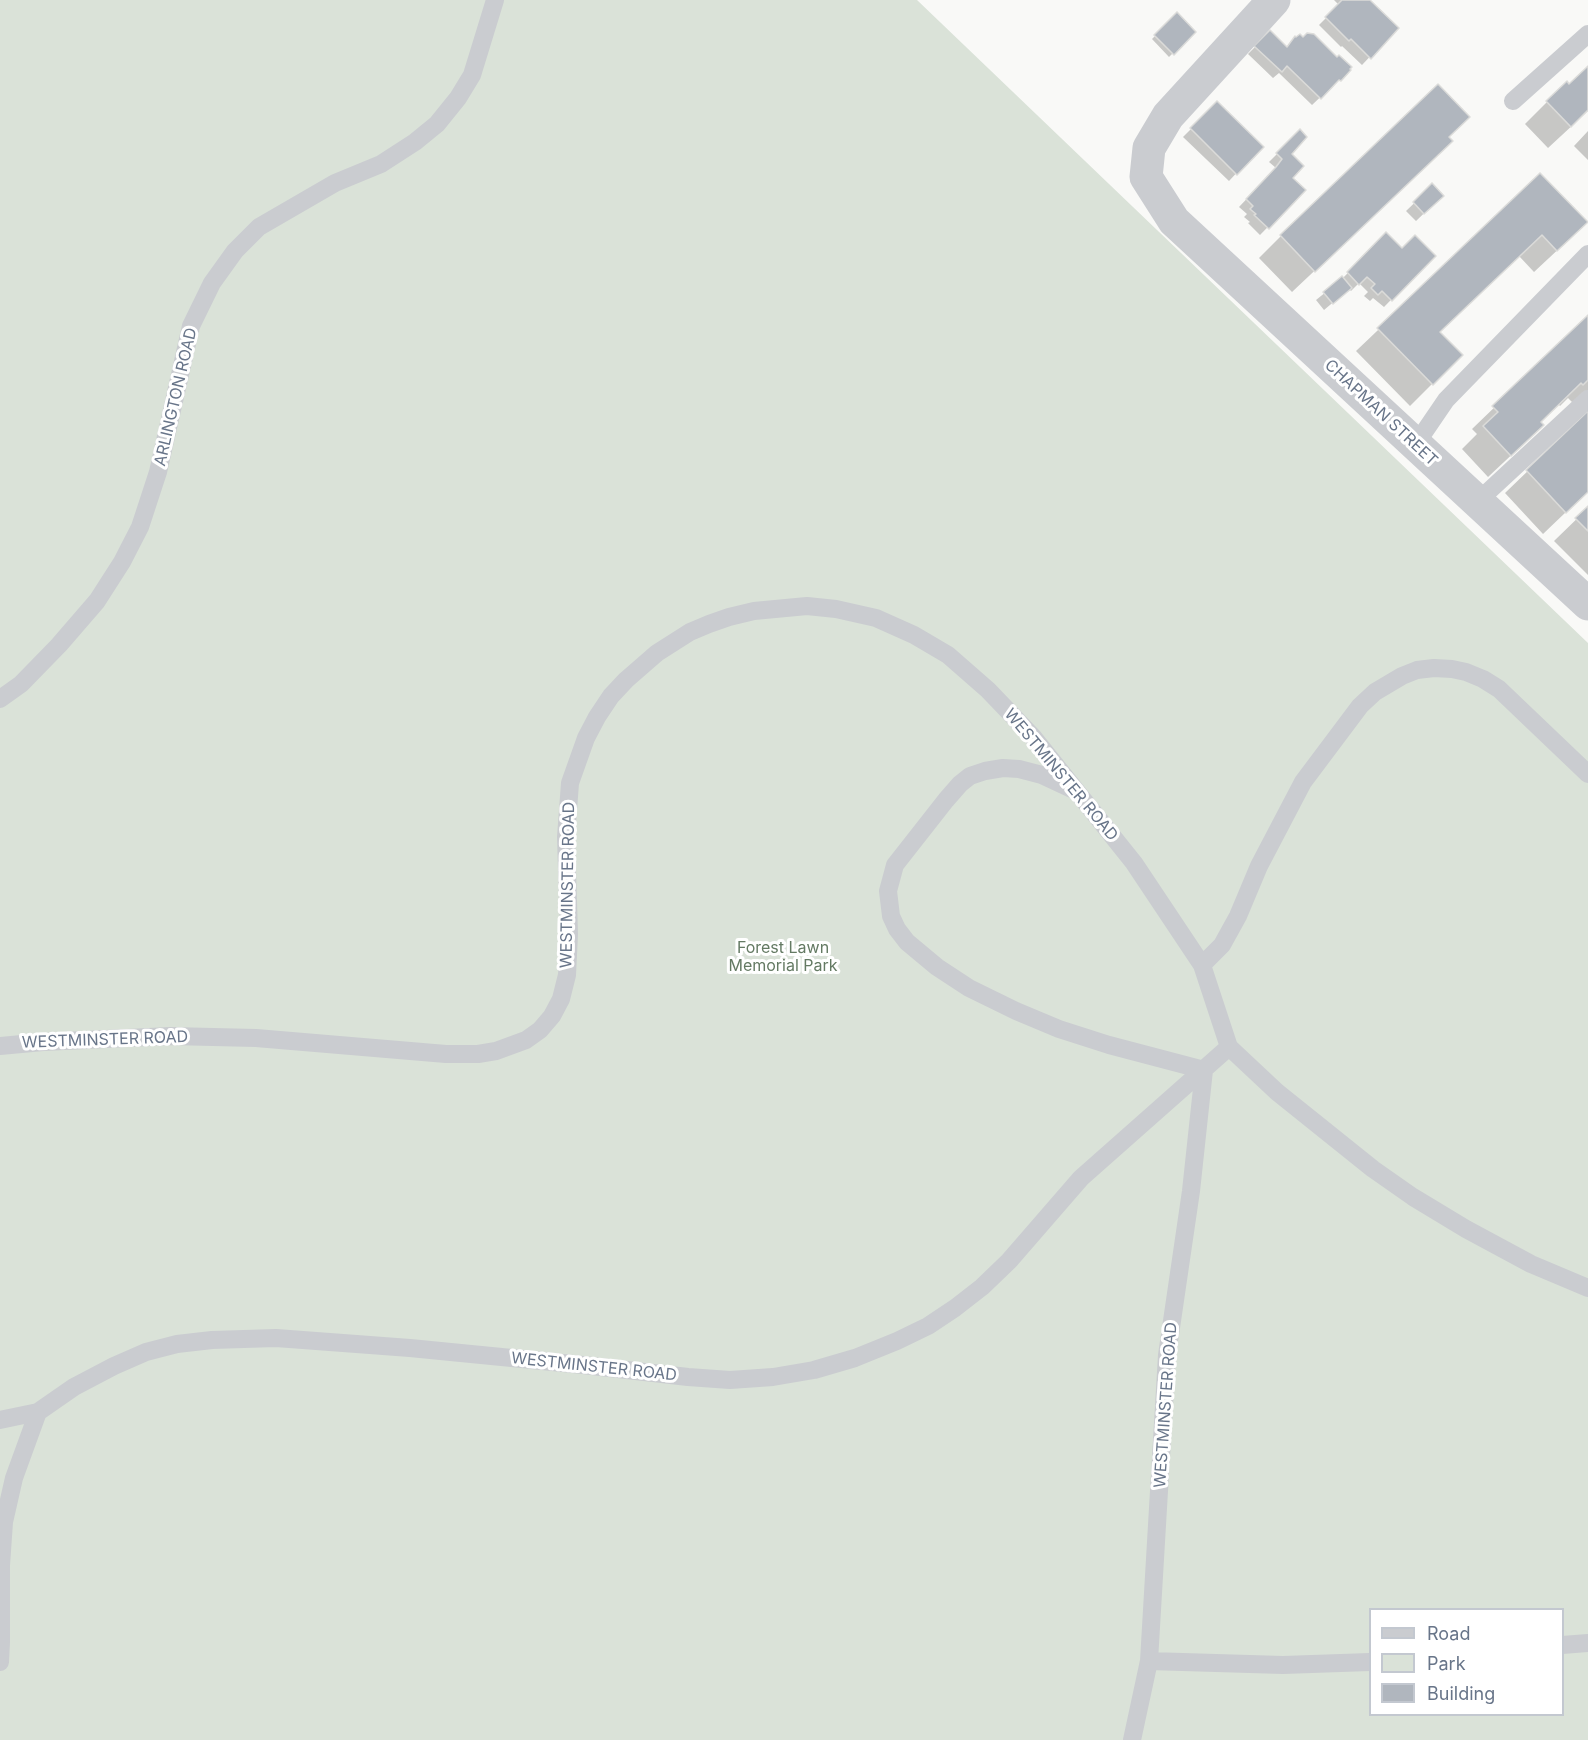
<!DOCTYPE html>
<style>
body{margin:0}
#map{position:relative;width:1588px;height:1740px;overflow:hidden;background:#f9f9f7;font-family:Inter,sans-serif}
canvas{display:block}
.legend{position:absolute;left:1369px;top:1608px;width:195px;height:108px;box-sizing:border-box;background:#fff;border:2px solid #c3c8d0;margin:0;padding:8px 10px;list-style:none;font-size:18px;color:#687589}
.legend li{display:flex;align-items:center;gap:12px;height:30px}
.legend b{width:30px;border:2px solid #c3c8d0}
</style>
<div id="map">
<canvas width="1588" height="1740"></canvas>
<ul class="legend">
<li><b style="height:8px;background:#caccd0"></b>Road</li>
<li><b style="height:16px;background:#dae2d8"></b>Park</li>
<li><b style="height:16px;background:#b0b6be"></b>Building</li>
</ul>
</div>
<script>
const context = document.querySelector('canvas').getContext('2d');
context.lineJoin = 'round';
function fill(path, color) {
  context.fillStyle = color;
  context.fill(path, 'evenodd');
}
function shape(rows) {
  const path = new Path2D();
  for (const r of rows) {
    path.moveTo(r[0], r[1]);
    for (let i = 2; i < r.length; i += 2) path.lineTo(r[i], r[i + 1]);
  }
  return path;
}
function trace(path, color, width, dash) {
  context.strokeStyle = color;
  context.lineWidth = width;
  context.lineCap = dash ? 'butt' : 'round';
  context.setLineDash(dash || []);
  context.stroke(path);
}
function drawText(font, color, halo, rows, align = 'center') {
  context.font = font + ' Inter,sans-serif';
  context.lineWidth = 6;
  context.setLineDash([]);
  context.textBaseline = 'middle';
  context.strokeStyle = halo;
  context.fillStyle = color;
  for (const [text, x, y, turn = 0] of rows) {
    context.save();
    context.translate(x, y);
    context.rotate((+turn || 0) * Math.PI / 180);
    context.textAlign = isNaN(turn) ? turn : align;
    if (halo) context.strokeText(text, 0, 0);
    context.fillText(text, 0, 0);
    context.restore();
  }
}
const green = shape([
 [0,0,917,0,1588,643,1588,1740,0,1740],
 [1370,1610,1562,1610,1562,1714,1370,1714]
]);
const shadow = shape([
 [1334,0,1367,0,1397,28,1362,65,1342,46,1341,47,1319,25,1339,5],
 [1177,14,1194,32,1169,57,1152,39],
 [1270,32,1286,48,1295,38,1349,70,1312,105,1279,73,1273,78,1248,54],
 [1588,66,1588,111,1548,148,1525,124,1547,102,1569,85],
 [1217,103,1261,147,1229,181,1183,137],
 [1300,131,1289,154,1291,178,1304,190,1260,235,1248,223,1250,222,1244,217,1247,214,1239,207,1276,168,1269,162],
 [1588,131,1588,160,1574,146],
 [1447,137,1429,163,1292,292,1259,258,1281,236],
 [1540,176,1564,244,1534,272,1519,256,1439,332,1461,355,1410,406,1356,351],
 [1432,186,1442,196,1416,221,1406,211],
 [1386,234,1402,250,1434,256,1384,307,1373,298,1370,301,1364,296,1368,292,1359,283,1351,291,1349,289,1324,310,1316,300,1342,279],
 [1588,317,1588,395,1573,403,1568,398,1560,406,1558,404,1539,422,1520,447,1488,477,1462,449,1477,434,1472,429],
 [1588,413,1588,491,1543,534,1505,493],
 [1588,508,1588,575,1554,541]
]);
const building = shape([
 [1342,0,1370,0,1399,28,1371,59,1351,39,1349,41,1325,17,1342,0],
 [1177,12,1196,32,1174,55,1154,35,1177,12],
 [1270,30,1287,47,1295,36,1296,37,1300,34,1303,37,1307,33,1314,34,1337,57,1339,55,1352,67,1350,69,1351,70,1341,81,1339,80,1321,99,1287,66,1282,72,1254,46,1270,30],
 [1588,66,1588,110,1571,127,1546,101,1567,81,1569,84,1588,66],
 [1438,84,1470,117,1449,137,1453,141,1315,272,1280,235,1438,84],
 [1217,101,1264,147,1237,175,1190,128,1217,101],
 [1300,129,1307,137,1292,154,1304,166,1293,178,1306,190,1269,229,1254,215,1256,214,1250,209,1253,206,1246,199,1276,167,1282,159,1276,153,1300,129],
 [1540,173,1588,222,1557,251,1542,235,1440,332,1463,355,1433,385,1377,328,1540,173],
 [1432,183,1444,196,1424,214,1413,202,1432,183],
 [1386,232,1402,248,1415,235,1436,256,1392,301,1382,291,1378,295,1371,288,1375,284,1367,277,1359,285,1347,272,1386,232],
 [1342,276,1352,288,1333,304,1323,292,1342,276],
 [1588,315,1588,380,1583,385,1581,383,1541,422,1544,425,1511,456,1483,426,1498,412,1492,406,1588,315],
 [1588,411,1588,492,1566,513,1526,470,1588,411],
 [1588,506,1588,531,1575,518,1588,506]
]);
const service = shape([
 [1513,101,1588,34],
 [1416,444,1446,400,1588,254],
 [1477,502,1588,399],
 [0,699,21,684,59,645,97,601,122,562,140,527,158,472,191,326,212,283,235,251,259,227,335,183,381,164,415,142,437,124,458,98,472,75,495,0],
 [1072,789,1042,775,1019,769,1003,768,985,771,970,776,960,784,946,800,895,865,888,891,891,916,897,929,907,942,937,967,969,988,1016,1011,1059,1029,1109,1045,1204,1070],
 [1202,965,1222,945,1238,916,1259,866,1303,782,1360,706,1375,692,1402,676,1417,670,1434,668,1452,669,1466,672,1483,679,1499,689,1588,774],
 [0,1046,43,1042,170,1036,256,1038,446,1054,478,1054,496,1051,526,1040,540,1030,552,1016,561,999,567,975,569,934,566,837,570,783,586,738,597,717,611,696,626,680,657,653,690,632,709,624,729,617,754,611,807,606,836,609,876,618,914,635,948,655,988,690,1034,738,1134,863,1202,965,1229,1047,1277,1092,1373,1169,1413,1197,1466,1229,1531,1264,1588,1288],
 [0,1420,38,1412],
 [1562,1645,1588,1643],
 [1149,1661,1283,1665,1370,1662],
 [0,1662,1,1642,1,1565,4,1522,14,1478,38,1412,74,1387,114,1366,146,1352,177,1344,212,1340,276,1338,410,1348,583,1365,688,1377,730,1380,773,1377,814,1370,855,1358,897,1341,928,1326,955,1308,982,1287,1009,1261,1081,1178,1229,1047],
 [1132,1740,1149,1661,1167,1355,1191,1191,1204,1070]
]);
const minor = shape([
 [1274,0,1168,116,1149,148,1146,177,1174,221,1588,604]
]);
const streetNames = [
 ["ARLINGTON ROAD",176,397,-77],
 ["CHAPMAN STREET",1381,413,43],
 ["WESTMINSTER ROAD",1061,775,50],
 ["WESTMINSTER ROAD",568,885,-89],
 ["WESTMINSTER ROAD",105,1040,-2],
 ["WESTMINSTER ROAD",594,1367,6],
 ["WESTMINSTER ROAD",1166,1405,-86]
];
const parkNames = [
 ["Forest Lawn",783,948],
 ["Memorial Park",783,966]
];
fill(green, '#dae2d8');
fill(shadow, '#0003');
fill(building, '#b0b6be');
trace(building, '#dbdbd9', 1.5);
trace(service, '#caccd0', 18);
trace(minor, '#caccd0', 33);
drawText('16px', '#687589', '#fff', streetNames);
drawText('16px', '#647a63', '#fff', parkNames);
</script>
